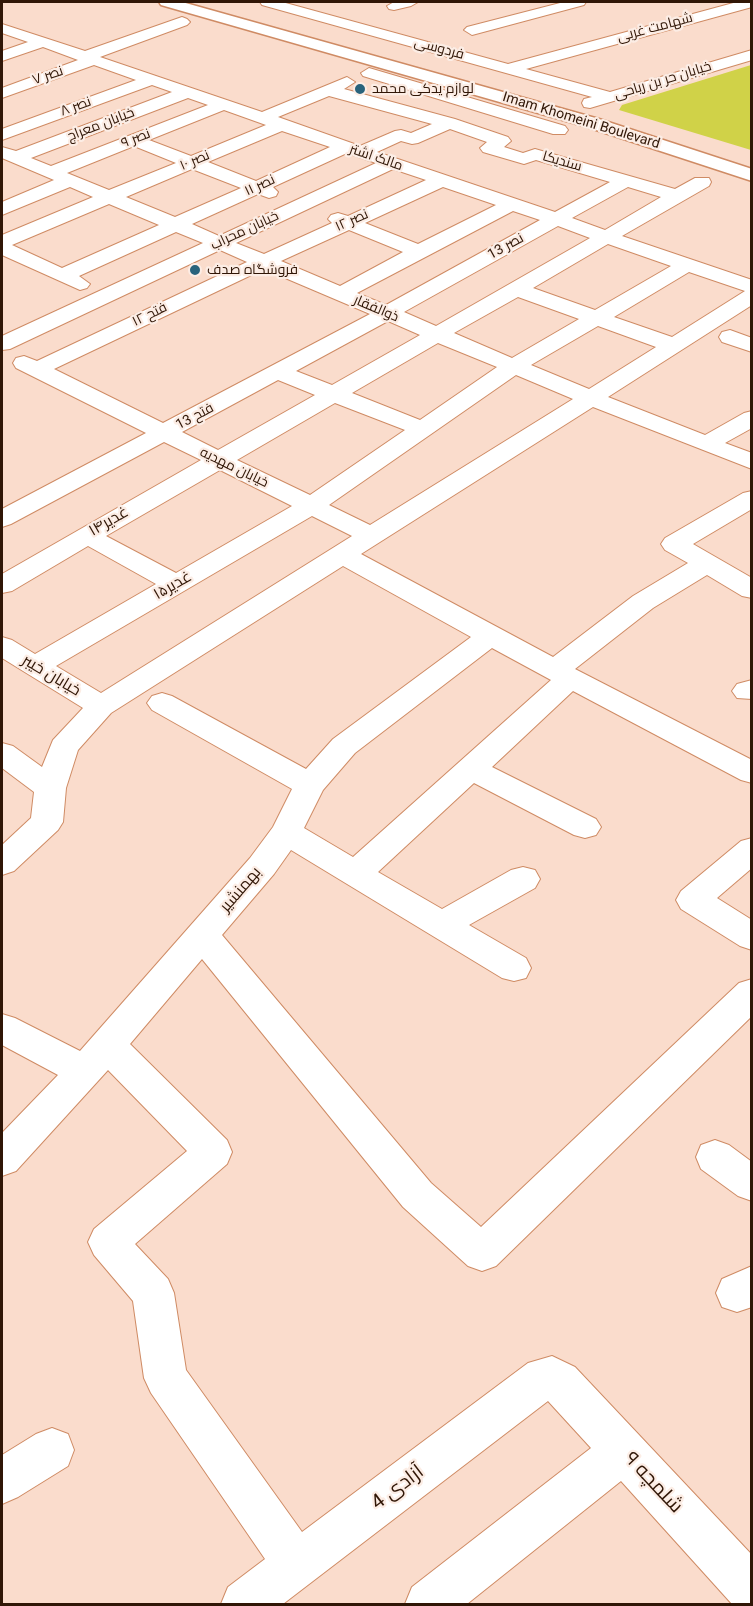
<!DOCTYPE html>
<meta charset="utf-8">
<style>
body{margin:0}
#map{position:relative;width:753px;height:1606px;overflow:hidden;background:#fadccc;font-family:Roboto,sans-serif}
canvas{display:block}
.frame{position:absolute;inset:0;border:3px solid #301606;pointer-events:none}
</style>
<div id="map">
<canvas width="753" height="1606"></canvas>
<div class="frame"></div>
</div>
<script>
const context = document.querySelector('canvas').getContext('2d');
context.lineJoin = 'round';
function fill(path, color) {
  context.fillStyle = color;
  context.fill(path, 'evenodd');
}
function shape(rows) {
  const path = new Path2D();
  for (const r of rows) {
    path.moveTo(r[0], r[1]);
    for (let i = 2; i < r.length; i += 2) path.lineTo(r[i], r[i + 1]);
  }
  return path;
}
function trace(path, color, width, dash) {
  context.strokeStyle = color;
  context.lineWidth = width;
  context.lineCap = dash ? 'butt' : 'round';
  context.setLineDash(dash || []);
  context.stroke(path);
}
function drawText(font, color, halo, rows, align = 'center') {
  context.font = font + ' Roboto,Cairo,sans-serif';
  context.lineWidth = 4.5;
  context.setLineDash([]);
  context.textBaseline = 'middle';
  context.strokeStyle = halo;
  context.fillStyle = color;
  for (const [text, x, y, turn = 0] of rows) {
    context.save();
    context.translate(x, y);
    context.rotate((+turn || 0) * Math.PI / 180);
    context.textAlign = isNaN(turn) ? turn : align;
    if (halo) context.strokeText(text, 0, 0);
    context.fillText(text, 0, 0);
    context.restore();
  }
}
const green = shape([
 [751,65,751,150,619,110,622,105]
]);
const minor = shape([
 [260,2,282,2,508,64,737,2,752,2,752,7,526,69,610,92,752,50,752,60,590,108,584,107,582,103,584,99,592,97,262,5,260,2],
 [394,2,418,2,411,6,394,10,389,9,387,6,394,2],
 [564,2,586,2,584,5,472,35,464,30,467,27,564,2],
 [182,17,187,19,190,22,187,25,100,57,262,112,347,77,355,82,344,89,455,119,508,137,511,141,504,147,523,153,535,149,675,189,695,178,709,178,711,182,709,186,622,236,752,280,752,305,608,397,705,435,744,413,752,411,752,428,725,443,752,453,752,469,593,407,361,554,553,657,633,596,688,563,665,550,661,544,665,538,743,493,752,491,752,509,693,544,752,578,752,598,742,596,707,575,653,608,575,669,752,760,752,783,741,780,573,691,492,767,596,819,601,827,596,835,585,838,574,835,474,783,378,872,442,909,511,870,523,867,535,870,540,879,535,888,469,925,526,958,531,968,526,978,514,981,502,978,291,850,274,874,222,935,431,1183,481,1227,739,983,752,979,752,1016,496,1266,482,1271,468,1266,403,1207,202,959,130,1044,227,1140,232,1152,227,1164,135,1244,168,1279,174,1293,186,1370,302,1532,528,1363,552,1356,575,1367,752,1555,752,1604,732,1604,621,1481,467,1604,405,1604,412,1587,591,1448,548,1401,283,1604,221,1604,228,1587,265,1559,151,1393,144,1378,133,1301,94,1255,88,1242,94,1229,187,1151,108,1070,16,1171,2,1176,2,1133,58,1075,2,1045,2,1014,15,1018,80,1051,250,858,273,827,292,789,152,710,147,703,152,696,162,693,172,696,306,769,333,739,471,637,343,566,111,713,78,750,66,788,63,822,58,830,14,871,2,875,2,845,31,818,34,792,2,768,2,743,13,746,42,767,53,740,83,708,2,658,2,637,12,640,35,654,156,584,88,546,12,591,2,593,2,574,201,460,164,442,11,524,2,527,2,509,146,433,16,368,13,363,16,358,24,356,37,361,247,262,220,250,10,349,2,350,2,336,203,243,176,232,79,276,90,284,87,288,80,290,2,255,2,235,93,197,70,187,2,215,2,202,54,180,2,158,2,147,16,151,172,92,152,85,2,140,2,129,136,80,94,65,2,98,2,88,78,60,43,47,2,61,2,51,28,42,2,33,2,24,85,51,182,17],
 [329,96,432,124,411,133,401,130,395,131,360,146,278,117,329,96],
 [188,98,208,105,51,166,31,158,188,98],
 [224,110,266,125,191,156,149,140,224,110],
 [450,129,487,142,480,148,483,152,524,164,536,160,610,182,555,212,377,152,401,141,412,144,418,143,450,129],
 [282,131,330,147,256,181,208,162,282,131],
 [134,146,176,163,109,190,67,173,134,146],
 [347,153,376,163,219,236,192,224,258,194,269,198,276,196,278,192,273,187,347,153],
 [192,169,241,188,175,217,126,197,192,169],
 [393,169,426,180,348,216,338,213,331,215,328,219,332,223,264,254,236,243,393,169],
 [443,187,496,205,418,244,365,223,443,187],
 [628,187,661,197,605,230,572,218,628,187],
 [109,204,159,225,62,268,12,245,109,204],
 [513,211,540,220,386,305,357,293,513,211],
 [558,226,590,238,436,326,404,312,558,226],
 [349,230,403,252,340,286,281,261,349,230],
 [608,244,671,266,595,310,533,288,608,244],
 [264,269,370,314,163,423,54,369,264,269],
 [689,272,745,291,672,337,614,317,689,272],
 [518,297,579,319,512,358,454,333,518,297],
 [388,321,420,335,332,385,296,371,388,321],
 [598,326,656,347,589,389,531,365,598,326],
 [438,343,497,367,420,420,352,393,438,343],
 [516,375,573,399,370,525,329,505,516,375],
 [278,380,315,395,218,450,182,432,278,380],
 [335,403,405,430,310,495,237,460,335,403],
 [220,470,292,506,176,573,106,536,220,470],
 [312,516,352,536,101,693,56,666,312,516],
 [492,648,551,680,353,857,304,828,323,790,355,753,492,648],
 [369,68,565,126,568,130,565,134,553,134,363,76,361,73,369,68],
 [730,330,752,338,752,352,722,342,719,337,722,332,730,330],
 [752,680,752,699,737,698,732,691,737,684,752,680],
 [752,838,752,868,717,898,752,920,752,950,740,946,681,909,676,900,681,891,741,841,752,838],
 [715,1140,729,1145,752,1162,752,1201,738,1196,701,1169,696,1157,701,1145,715,1140],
 [752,1266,752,1307,737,1312,722,1307,716,1293,722,1279,752,1266],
 [52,1428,68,1434,74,1450,68,1466,18,1497,2,1504,2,1455,36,1434,52,1428]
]);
const major = shape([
 [159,2,182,2,599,119,752,169,752,181,587,127,161,5,159,2]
]);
const markers = [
 [360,89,6,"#29637c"],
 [195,270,6,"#29637c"]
];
const farStreetnames = [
 ["شهامت غربی",655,28,-15],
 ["فردوسی",439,49,15],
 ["نصر ۷",48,76,-19],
 ["خیابان حر بن ریاحی",663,81,-17],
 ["نصر ۸",76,107,-20],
 ["Imam Khomeini Boulevard",581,121,17],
 ["خیابان معراج",101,125,-21],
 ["نصر ۹",136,139,-21],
 ["مالک اشتر",376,158,19],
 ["نصر ۱۰",195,161,-23],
 ["سندیکا",562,162,16],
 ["نصر ۱۱",260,186,-25],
 ["نصر ۱۲",352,221,-24],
 ["خیابان محراب",245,231,-25],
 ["نصر 13",506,247,-29],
 ["ذوالفقار",376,309,23],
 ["فتح ۱۲",150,315,-26],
 ["فتح 13",195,417,-28],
 ["خیابان مهدیه",234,468,26]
];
const farPoinames = [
 ["لوازم یدکی محمد",372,89],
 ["فروشگاه صدف",207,270]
];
const streetNames = [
 ["غدیر۱۴",109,522,-30],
 ["غدیر۱۵",173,586,-30],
 ["خیابان خیبر",51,676,31],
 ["بهمنشیر",241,890,-49]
];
const nearStreetnames = [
 ["شلمچه ۹",653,1483,47],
 ["آزادی 4",398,1488,-37]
];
fill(green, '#d0d248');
trace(minor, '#cf8b64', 2);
trace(major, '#cf8b64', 3);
fill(minor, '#fff');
fill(major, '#fff');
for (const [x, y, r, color] of markers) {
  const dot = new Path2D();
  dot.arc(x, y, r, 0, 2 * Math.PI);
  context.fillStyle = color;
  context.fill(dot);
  trace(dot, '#fcede5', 2);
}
drawText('14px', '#301606', '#fcede5', farStreetnames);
drawText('14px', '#301606', '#fcede5', farPoinames, 'left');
drawText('16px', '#301606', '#fcede5', streetNames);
drawText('20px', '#301606', '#fcede5', nearStreetnames);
</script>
